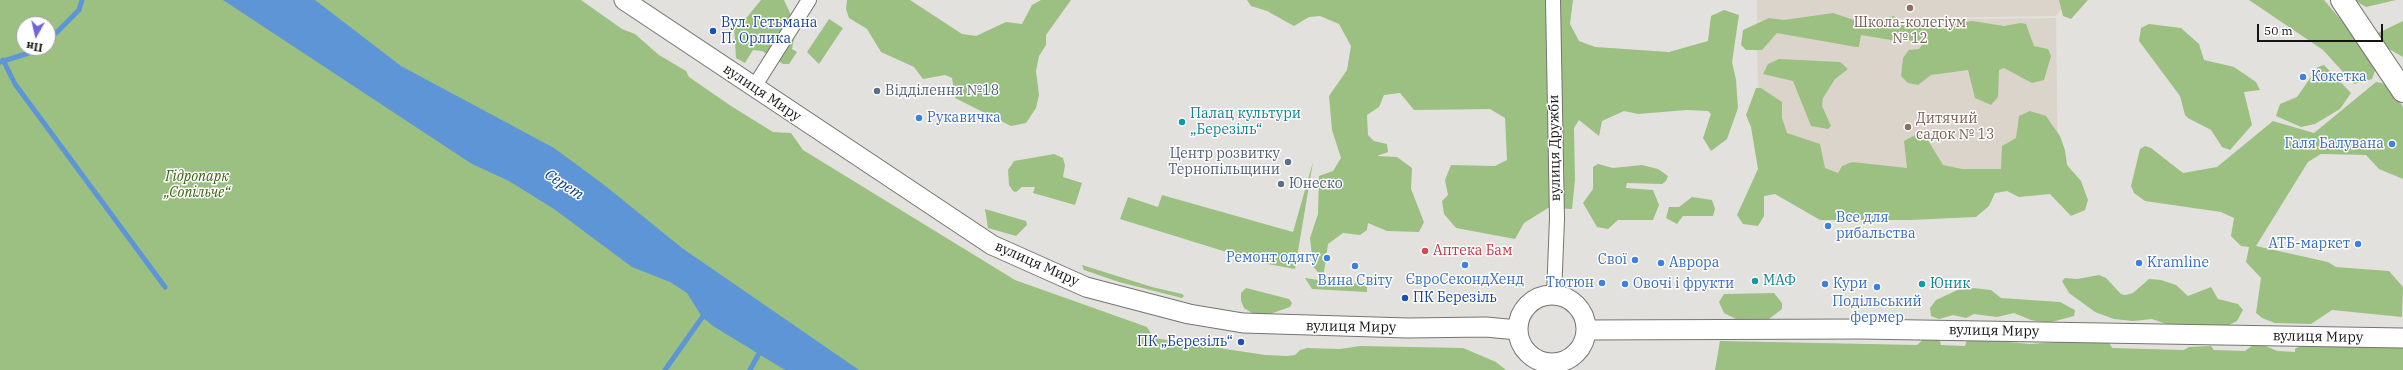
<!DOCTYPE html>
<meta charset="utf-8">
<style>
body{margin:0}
#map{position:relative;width:2403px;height:370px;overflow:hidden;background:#e3e1dd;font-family:"IBM Plex Serif",serif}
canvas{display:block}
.north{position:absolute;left:16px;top:16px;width:40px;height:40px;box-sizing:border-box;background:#fff;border:1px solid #a1a1a1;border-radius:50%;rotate:188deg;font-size:11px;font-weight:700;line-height:16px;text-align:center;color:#151413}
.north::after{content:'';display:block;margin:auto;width:14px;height:18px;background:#6d66e0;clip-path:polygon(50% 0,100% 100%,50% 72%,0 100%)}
.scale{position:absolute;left:2257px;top:24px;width:126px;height:18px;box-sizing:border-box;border:2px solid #151413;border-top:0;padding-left:5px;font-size:12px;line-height:14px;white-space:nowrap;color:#151413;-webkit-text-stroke:3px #fff;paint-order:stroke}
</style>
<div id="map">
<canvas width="2403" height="370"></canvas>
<div class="north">Пн</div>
<div class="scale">50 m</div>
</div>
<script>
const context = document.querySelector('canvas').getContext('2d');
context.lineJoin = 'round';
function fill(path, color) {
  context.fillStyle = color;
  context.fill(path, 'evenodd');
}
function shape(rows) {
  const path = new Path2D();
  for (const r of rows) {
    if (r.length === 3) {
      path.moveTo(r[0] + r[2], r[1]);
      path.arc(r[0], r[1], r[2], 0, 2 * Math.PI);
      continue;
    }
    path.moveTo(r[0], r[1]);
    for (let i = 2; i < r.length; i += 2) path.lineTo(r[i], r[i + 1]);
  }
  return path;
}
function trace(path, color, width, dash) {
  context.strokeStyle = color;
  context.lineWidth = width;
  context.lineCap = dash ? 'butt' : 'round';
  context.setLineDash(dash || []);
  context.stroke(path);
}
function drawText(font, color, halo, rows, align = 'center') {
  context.font = font + ' "IBM Plex Serif",serif';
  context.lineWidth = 3;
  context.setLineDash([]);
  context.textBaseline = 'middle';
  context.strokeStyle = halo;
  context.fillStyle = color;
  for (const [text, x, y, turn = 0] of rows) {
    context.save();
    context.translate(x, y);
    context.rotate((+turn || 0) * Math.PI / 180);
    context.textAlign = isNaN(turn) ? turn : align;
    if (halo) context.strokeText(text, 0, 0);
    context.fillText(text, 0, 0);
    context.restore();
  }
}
const built = shape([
 [1757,0,2069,0,2056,16,1757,21],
 [2056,18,2058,179,1759,182,1757,22]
]);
const green = shape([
 [0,0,581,0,622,29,635,34,659,55,686,71,689,77,731,106,773,132,791,133,803,150,1015,280,1147,327,1154,338,1265,355,1287,356,1295,355,1300,350,1307,348,1340,349,1360,346,1463,348,1496,362,1506,370,0,370],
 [24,24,48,24,48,48,24,48],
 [761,0,784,0,791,15,795,33,792,49,797,52,789,64,783,64,762,51,753,50,745,63,736,58,734,26,747,17],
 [847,0,910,0,962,34,976,36,1006,22,1022,24,1032,5,1041,0,1071,0,1046,35,1046,45,1039,56,1036,71,1039,95,1036,108,1026,123,1011,126,955,98,952,78,945,75,923,79,914,67,881,52,867,29,849,18,846,9],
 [1247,0,1573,0,1570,24,1579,41,1595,47,1669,52,1708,41,1711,16,1724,10,1739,15,1732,62,1736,80,1738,108,1727,139,1711,151,1703,138,1711,114,1708,111,1687,110,1638,114,1624,111,1602,121,1599,136,1579,120,1574,128,1575,180,1572,209,1548,208,1524,223,1515,239,1456,228,1444,214,1442,201,1448,195,1445,180,1451,165,1495,166,1507,160,1505,118,1490,109,1414,110,1400,93,1384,95,1379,107,1367,115,1368,135,1374,141,1387,144,1388,152,1377,156,1397,157,1412,168,1411,189,1424,222,1419,232,1387,231,1368,223,1367,230,1360,235,1343,233,1328,244,1323,279,1313,266,1310,238,1318,214,1319,176,1333,171,1341,158,1332,130,1329,96,1347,70,1351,46,1339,24,1320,16,1309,17,1294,26,1267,11,1251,6],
 [2059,0,2088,0,2071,19,2063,16],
 [2249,0,2324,0,2376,61,2377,65,2372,79,2354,84,2323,50],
 [2354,0,2396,0,2366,7],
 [1833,13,1854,20,1857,25,1876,25,1875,21,1894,16,1902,25,1942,26,1972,21,2004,26,2021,23,2026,24,2034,46,2048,49,2051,56,2044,80,2032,83,2004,68,1999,70,1998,97,1991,105,1975,98,1968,70,1931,75,1918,85,1908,83,1901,76,1903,58,1909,50,1919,49,1924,42,1905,40,1903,42,1861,35,1859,47,1856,47,1777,33,1762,50,1746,50,1741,45,1743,30,1769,18,1784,20],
 [829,19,843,28,819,64,807,52],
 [2403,21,2403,57,2382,45,2376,34],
 [2149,24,2181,28,2199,44,2204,60,2234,67,2256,82,2260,90,2244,92,2252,125,2230,150,2222,147,2211,130,2188,118,2185,115,2180,96,2139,41,2141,28],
 [1779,59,1840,62,1848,69,1835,79,1823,98,1822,106,1831,126,1828,129,1811,126,1793,81,1763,74,1768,64],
 [2324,65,2351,93,2340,109,2315,124,2301,127,2276,116,2280,104,2297,97,2318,67],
 [2376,82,2382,83,2396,95,2403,107,2403,179,2379,169,2366,155,2321,154,2308,162,2256,246,2328,262,2336,267,2389,271,2403,287,2402,317,2332,310,2311,324,2275,323,2262,318,2256,313,2261,278,2246,262,2249,247,2241,246,2231,236,2234,218,2221,212,2145,201,2134,193,2131,186,2140,149,2145,146,2151,148,2183,173,2217,167,2273,121,2314,133],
 [1756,88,1761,88,1782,102,1782,118,1787,133,1820,144,1825,168,1838,173,1842,166,1852,162,1907,168,1904,141,1917,134,1926,137,1943,165,1962,169,2001,169,2002,146,2016,138,2019,116,2030,111,2046,116,2060,136,2065,150,2067,165,2081,181,2088,200,2085,210,2071,216,2050,194,2019,197,2007,191,1995,193,1989,206,1976,217,1910,220,1820,220,1775,194,1764,196,1764,216,1758,226,1743,224,1737,215,1758,169,1751,127,1746,115],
 [1054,154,1063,158,1065,165,1063,177,1082,183,1075,205,1033,193,1035,187,1022,187,1016,192,1013,191,1009,185,1008,170,1014,161],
 [1313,162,1295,269,1262,263,1120,219,1128,197,1158,207,1162,195,1293,232],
 [1598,164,1613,168,1642,165,1658,169,1668,176,1666,181,1662,184,1627,183,1626,188,1653,190,1659,205,1653,220,1618,220,1608,229,1597,227,1583,203,1593,189,1593,167],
 [1692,197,1712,200,1715,209,1713,216,1683,216,1677,224,1666,218,1669,207,1679,207],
 [985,209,1026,221,1027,225,1016,236,988,228],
 [1082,265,1152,287,1182,294,1184,296,1182,298,1119,282,1084,270],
 [2099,275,2106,278,2121,294,2125,295,2133,293,2149,279,2161,280,2176,285,2188,296,2211,287,2218,299,2238,304,2243,310,2237,321,2225,327,2169,325,2152,319,2133,321,2114,319,2095,312,2069,293,2062,281,2065,278,2077,279],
 [1305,278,1332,282,1367,284,1367,292,1312,289],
 [1964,287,1991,290,2001,298,2060,302,2075,310,2074,316,2048,323,2031,320,2014,313,1997,317,1974,314,1966,318,1953,315,1939,319,1931,316,1930,308,1936,300],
 [1246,288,1289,299,1292,303,1290,307,1267,315,1252,313,1244,308,1241,301,1241,293],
 [1774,293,1782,303,1782,309,1769,319,1759,321,1736,319,1724,313,1719,302,1724,294],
 [1925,338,1939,338,1941,345,1965,346,1967,339,1976,339,2030,344,2100,339,2108,340,2112,348,2184,350,2189,347,2211,346,2214,350,2245,351,2257,342,2277,351,2295,352,2295,349,2313,338,2403,343,2403,370,1715,370,1720,341,1917,345]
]);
const water = shape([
 [223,0,315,0,401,66,554,148,603,184,682,248,859,370,785,370,713,326,702,317,687,293,670,282,632,267,554,209,509,181,472,164]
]);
const stream = shape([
 [48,41,79,10,82,0],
 [3,60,15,84,165,287],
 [0,62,32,52,39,48],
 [665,370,706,312],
 [750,370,762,348]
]);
const minor = shape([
 [1553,0,1557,219,1554,295],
 [754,87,809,0]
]);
const secondary = shape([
 [624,0,992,245,1086,287,1189,314,1243,323,1408,328,1486,327,1518,330],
 [1552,329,34],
 [1586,330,1860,329,2403,338]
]);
const primary = shape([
 [2342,0,2403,91]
]);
const markers = [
 [1910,8,4,"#8d6e63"],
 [713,31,4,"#1a4fb4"],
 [2303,77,4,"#3f7fe0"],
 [877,91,4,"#5c6f8a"],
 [919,118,4,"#3f7fe0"],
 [1182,122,4,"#0f9aa8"],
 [1908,127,4,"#8d6e63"],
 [2392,144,4,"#3f7fe0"],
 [1288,162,4,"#5c6f8a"],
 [1281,184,4,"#5c6f8a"],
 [1828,226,4,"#3f7fe0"],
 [2358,244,4,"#3f7fe0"],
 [1425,251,4,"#e0444e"],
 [1327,258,4,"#3f7fe0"],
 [1635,260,4,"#3f7fe0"],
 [1661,263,4,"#3f7fe0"],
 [2139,263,4,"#3f7fe0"],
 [1465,265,4,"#3f7fe0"],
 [1355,266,4,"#3f7fe0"],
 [1755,281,4,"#0f9aa8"],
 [1602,283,4,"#3f7fe0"],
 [1625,284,4,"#3f7fe0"],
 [1825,284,4,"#3f7fe0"],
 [1922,284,4,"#0f9aa8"],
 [1877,287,4,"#3f7fe0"],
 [1405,298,4,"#1a4fb4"],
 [1241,342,4,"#1a4fb4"]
];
const transitNames = [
 ["Вул. Гетьмана",721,23],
 ["П. Орлика",721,39],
 ["ПК Березіль",1413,298],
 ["ПК „Березіль“",1233,342,"right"]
];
const educationNames = [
 ["Школа-колегіум",1910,23],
 ["№ 12",1910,39],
 ["Дитячий",1916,119,"left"],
 ["садок № 13",1916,135,"left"]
];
const shopNames = [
 ["Кокетка",2311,77],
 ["Рукавичка",927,118],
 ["Галя Балувана",2384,144,"right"],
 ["Все для",1836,218],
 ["рибальства",1836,234],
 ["АТБ-маркет",2350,244,"right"],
 ["Ремонт одягу",1319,258,"right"],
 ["Свої",1627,260,"right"],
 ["Аврора",1669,263],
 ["Kramline",2147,263],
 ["ЄвроСекондХенд",1465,280,"center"],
 ["Вина Світу",1355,281,"center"],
 ["Тютюн",1594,283,"right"],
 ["Овочі і фрукти",1633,284],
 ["Кури",1833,284],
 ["Подільський",1877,302,"center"],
 ["фермер",1877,318,"center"]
];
const serviceNames = [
 ["Відділення №18",885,91],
 ["Центр розвитку",1280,154,"right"],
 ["Тернопільщини",1280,170,"right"],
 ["Юнеско",1289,184]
];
const streetNames = [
 ["вулиця Миру",762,93,34],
 ["вулиця Дружби",1555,148,-91],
 ["вулиця Миру",1037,264,24],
 ["вулиця Миру",1351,327,1],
 ["вулиця Миру",1994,331,1],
 ["вулиця Миру",2318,337,1]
];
const cultureNames = [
 ["Палац культури",1190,114],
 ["„Березіль“",1190,130],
 ["МАФ",1763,281],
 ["Юник",1930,284]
];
const parkNames = [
 ["Гідропарк",197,177],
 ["„Сопільче“",197,193]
];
const healthNames = [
 ["Аптека Бам",1433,251]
];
const waterNames = [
 ["Серет",564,185,33]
];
fill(built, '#dad4ca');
fill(green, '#9cc081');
fill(water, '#5e95d6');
trace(stream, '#5e95d6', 5);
trace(minor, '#767471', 16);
trace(secondary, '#767471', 21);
trace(primary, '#767471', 24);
trace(minor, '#fff', 14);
trace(secondary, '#fff', 19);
trace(primary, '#fff', 22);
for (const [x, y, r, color] of markers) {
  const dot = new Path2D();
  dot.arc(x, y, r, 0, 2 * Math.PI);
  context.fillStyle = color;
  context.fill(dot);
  trace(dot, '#fff', 1.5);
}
drawText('14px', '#164399', '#fff', transitNames, 'left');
drawText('14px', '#785e54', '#fff', educationNames);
drawText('14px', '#366cbe', '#fff', shopNames, 'left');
drawText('14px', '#4e5e75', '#fff', serviceNames, 'left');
drawText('14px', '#151413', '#fff', streetNames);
drawText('14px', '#0d838f', '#fff', cultureNames, 'left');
drawText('italic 14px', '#3a6110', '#fff', parkNames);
drawText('14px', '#be3a42', '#fff', healthNames, 'left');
drawText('italic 15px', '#05427d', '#fff', waterNames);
</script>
